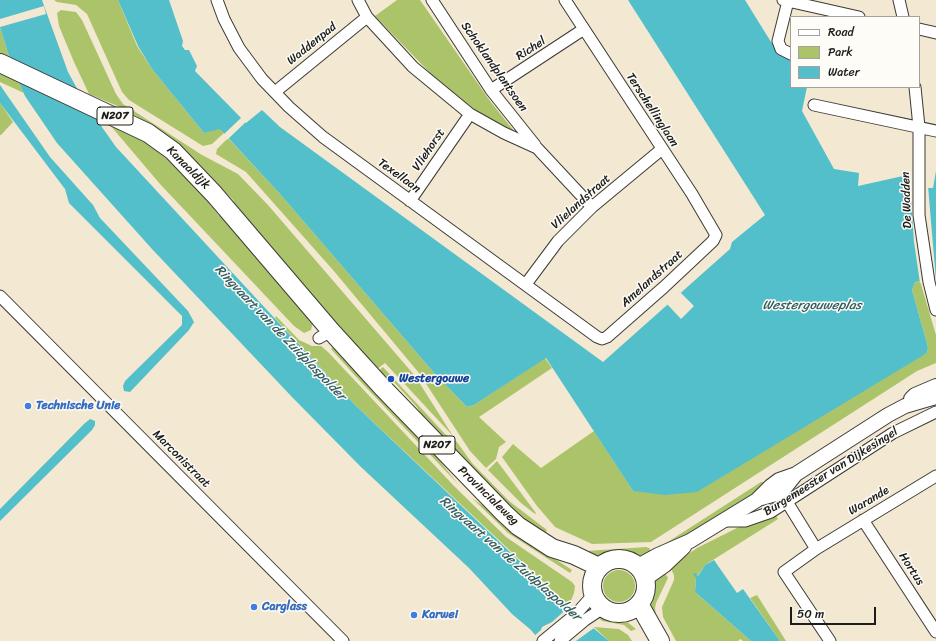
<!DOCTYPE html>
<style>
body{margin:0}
#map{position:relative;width:936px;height:641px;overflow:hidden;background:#f3e8d1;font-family:Sriracha,sans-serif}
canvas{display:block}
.legend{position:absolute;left:790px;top:16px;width:130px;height:72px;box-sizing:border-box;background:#fdfcf7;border:1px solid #a3a29f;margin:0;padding:5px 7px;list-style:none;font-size:12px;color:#1c1c1c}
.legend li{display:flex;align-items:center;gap:8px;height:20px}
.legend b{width:20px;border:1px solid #a3a29f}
.scale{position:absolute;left:790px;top:607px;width:86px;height:18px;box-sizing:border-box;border:2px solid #1c1c1c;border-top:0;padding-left:5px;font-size:12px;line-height:14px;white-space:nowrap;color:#1c1c1c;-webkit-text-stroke:3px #fdfcf7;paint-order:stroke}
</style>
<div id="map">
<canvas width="936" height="641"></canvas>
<ul class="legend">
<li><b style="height:5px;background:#fff"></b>Road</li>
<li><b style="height:11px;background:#acc469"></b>Park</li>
<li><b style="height:11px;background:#52bfca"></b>Water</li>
</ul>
<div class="scale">50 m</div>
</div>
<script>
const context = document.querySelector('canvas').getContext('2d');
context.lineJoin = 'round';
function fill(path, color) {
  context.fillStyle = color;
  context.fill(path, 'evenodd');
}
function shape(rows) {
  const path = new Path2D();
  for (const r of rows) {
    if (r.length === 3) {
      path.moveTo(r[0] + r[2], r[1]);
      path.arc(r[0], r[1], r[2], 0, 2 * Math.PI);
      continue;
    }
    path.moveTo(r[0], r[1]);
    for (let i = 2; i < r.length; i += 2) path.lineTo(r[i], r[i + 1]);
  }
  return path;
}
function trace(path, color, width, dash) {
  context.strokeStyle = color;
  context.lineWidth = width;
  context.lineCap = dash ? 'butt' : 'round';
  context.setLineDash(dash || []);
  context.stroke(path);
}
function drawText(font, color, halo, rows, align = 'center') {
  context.font = font + ' Sriracha,sans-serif';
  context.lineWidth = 3;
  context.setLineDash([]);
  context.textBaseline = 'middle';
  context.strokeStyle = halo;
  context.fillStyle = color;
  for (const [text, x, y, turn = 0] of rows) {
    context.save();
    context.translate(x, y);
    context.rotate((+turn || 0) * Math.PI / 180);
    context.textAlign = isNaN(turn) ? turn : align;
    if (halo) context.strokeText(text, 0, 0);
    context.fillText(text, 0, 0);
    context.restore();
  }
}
const green = shape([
 [54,0,118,0,137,46,152,69,204,133,220,128,224,133,212,144,203,146,129,100,122,92,87,14,76,5,57,2],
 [397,0,420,0,490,101,514,131,479,113,432,75,375,16],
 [61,10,76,12,82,20,116,94,123,104,202,155,238,174,268,205,415,376,453,436,385,363,376,370,231,204,234,201,195,160,152,125,120,107,89,94,74,62,59,26,57,13],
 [0,27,13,69,24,93,0,82],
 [0,103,13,122,1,135,0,135],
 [104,118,140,138,176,166,192,182,219,216,222,214,313,322,311,330,304,333,294,326,160,184],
 [228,138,280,194,435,374,467,407,474,405,545,358,552,368,479,417,506,442,499,447,496,459,486,468,470,451,419,373,333,270,246,172,216,154,217,149],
 [920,281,936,335,936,363,917,371,651,542,592,544,555,527,537,506,502,457,513,444,541,468,594,431,633,491,927,353,928,347,912,290,915,282],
 [276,316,299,340,312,346,321,346,328,352,454,486,506,537,572,582,575,586,574,593,569,606,354,404,275,318],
 [332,348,337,348,435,455,458,484,359,380,331,349],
 [383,367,445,434,457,442,472,463,509,501,547,530,545,534,518,516,435,434,416,406,394,382,378,371],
 [497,461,536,513,535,514,521,503,488,470],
 [761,482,766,482,767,484,702,527,660,547],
 [472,498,495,514,516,534,572,570,570,573,508,533],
 [775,514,778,519,705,565,696,578,695,592,751,641,743,641,740,639,738,641,676,641,663,617,662,607,674,580,674,575,670,567,697,548,739,527],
 [646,547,649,548,653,554,641,557,619,554,600,559,587,551],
 [619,586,16],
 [664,571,668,578,656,603,655,608,656,615,654,618,648,611,649,601,652,588,656,578],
 [757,595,786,641,780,641,750,598],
 [605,616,626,621,636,629,631,631,624,625,602,621,598,617],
 [594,627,619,629,628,635,632,641,609,641]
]);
const water = shape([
 [0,0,42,0,68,72,85,103,116,147,354,404,568,607,609,641,540,641,531,630,512,614,469,568,361,467,292,397,152,249,57,143,25,96,13,69,0,27],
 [118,0,169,0,183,41,182,46,185,50,189,50,197,66,195,71,246,123,262,110,280,127,603,362,730,249,732,242,765,215,628,0,745,0,771,42,786,57,791,58,791,87,807,87,802,111,834,169,859,173,858,186,903,176,905,188,933,188,936,171,936,278,915,282,912,290,928,347,927,353,697,492,665,495,633,491,546,358,474,405,467,407,435,374,280,194,220,129,204,133,152,69,138,46],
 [0,85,50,157,93,205,100,218,188,311,194,322,189,330,130,392,124,391,123,386,125,381,182,325,182,316,69,203,65,189,0,103],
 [90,419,95,421,95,425,92,430,0,521,0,509,84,424],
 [714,560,737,593,743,589,780,641,751,641,695,592,696,578,693,574,695,573,698,576,705,565]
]);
const pier = shape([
 [44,6,46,14,0,27,0,19],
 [242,117,246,121,249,119,227,140,223,135],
 [910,186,928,186,936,280,920,283,914,242],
 [680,292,694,306,681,319,667,304],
 [569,607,594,628,576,641,537,641,533,637,541,630,542,627,552,622]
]);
const minor = shape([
 [217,0,224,19,239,48,262,79,289,107,323,137,597,337,602,339,607,337,664,287,713,241,716,235,692,194,565,0],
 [358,0,367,17,413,67,470,114,504,133,537,148,592,207],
 [432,0,491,90,535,145],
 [783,0,859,17],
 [899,0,903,17],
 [788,1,778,41,781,49,791,54],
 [919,29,936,33],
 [915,87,919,127,919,215,929,282,936,310],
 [491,90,584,29],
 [275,92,367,17],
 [814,105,936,131],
 [410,201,470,114],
 [526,284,558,241,592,207,662,149],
 [0,296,343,641],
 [319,338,331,331],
 [787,502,816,549,784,572,830,641],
 [863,520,936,632],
 [723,521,745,521,771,512,893,433,936,412],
 [816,549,936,476],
 [543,641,577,613,593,595],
 [560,641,585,620,603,608]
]);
const tertiary = shape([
 [911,399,915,395,936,386],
 [758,499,776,494,784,489,796,474],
 [638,566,658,555,690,541,757,500,771,486,779,480,796,474,888,415,905,406,936,397],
 [645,579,665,565,684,547]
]);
const primary = shape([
 [0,63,148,133,173,151,214,194,331,331,382,387,504,513,518,526,552,548,574,555,599,567],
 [619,586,27],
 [639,604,660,641]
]);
const markers = [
 [391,379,4,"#1a4fb4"],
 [28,406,4,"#3f7fe0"],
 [254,607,4,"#3f7fe0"],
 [414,615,4,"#3f7fe0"]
];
const shields = [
 [115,116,36],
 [437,445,36]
];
const shieldNames = [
 ["N207",115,116],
 ["N207",437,445]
];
const streetNames = [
 ["Waddenpad",312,44,-39],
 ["Richel",531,49,-33],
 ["Schoklandplantsoen",494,67,55],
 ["Terschellinglaan",652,110,57],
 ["Vliehorst",429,150,-56],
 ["Kanaaldijk",188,168,45],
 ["Texellaan",399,176,36],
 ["De Wadden",907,200,-92],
 ["Vlielandstraat",581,202,-42],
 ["Amelandstraat",652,279,-42],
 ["Marconistraat",181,459,45],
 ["Burgemeester van Dijkesingel",831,472,-32],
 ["Provincialeweg",488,496,44],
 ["Warande",869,501,-31],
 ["Hortus",911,569,57]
];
const transitNames = [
 ["Westergouwe",399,379]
];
const shopNames = [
 ["Technische Unie",36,406],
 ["Carglass",262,607],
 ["Karwei",422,615]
];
const waterNames = [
 ["Westergouweplas",812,306],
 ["Ringvaart van de Zuidplaspolder",280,333,46],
 ["Ringvaart van de Zuidplaspolder",510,559,41]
];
fill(green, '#acc469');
fill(water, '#52bfca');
fill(pier, '#f3e8d1');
trace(minor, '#3c3b37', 13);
trace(tertiary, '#3c3b37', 16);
trace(primary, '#3c3b37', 20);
trace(minor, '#fff', 11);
trace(tertiary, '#fff', 14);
trace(primary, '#fff', 18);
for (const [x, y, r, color] of markers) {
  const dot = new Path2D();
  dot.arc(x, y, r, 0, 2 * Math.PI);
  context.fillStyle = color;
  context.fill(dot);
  trace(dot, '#fdfcf7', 1.5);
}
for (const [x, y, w] of shields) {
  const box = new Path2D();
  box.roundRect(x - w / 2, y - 9, w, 18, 3);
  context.fillStyle = '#fdfcf7';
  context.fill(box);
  trace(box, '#1c1c1c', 1);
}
drawText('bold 11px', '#1c1c1c', null, shieldNames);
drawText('12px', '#1c1c1c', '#fdfcf7', streetNames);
drawText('bold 12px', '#164399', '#fdfcf7', transitNames, 'left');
drawText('bold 12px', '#366cbe', '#fdfcf7', shopNames, 'left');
drawText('italic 13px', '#325d62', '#fdfcf7', waterNames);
</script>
